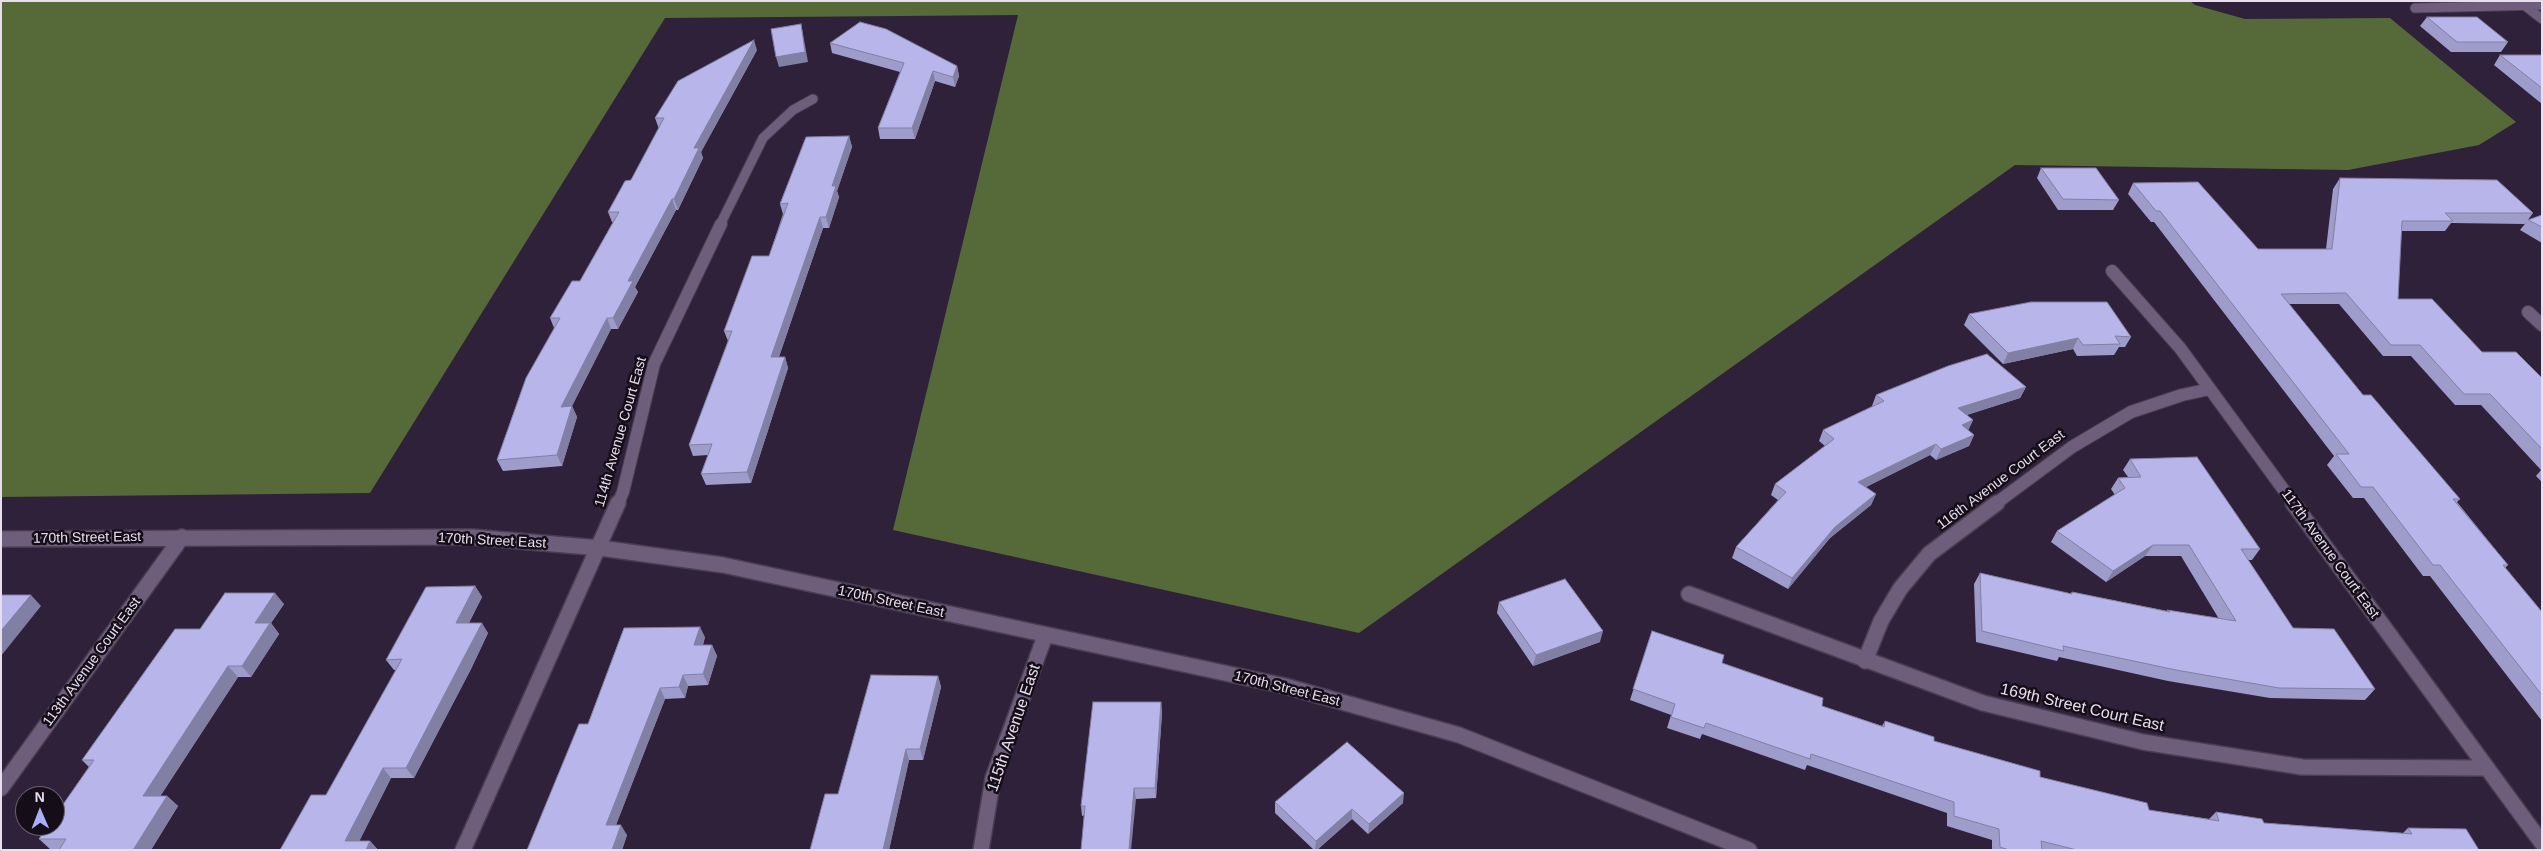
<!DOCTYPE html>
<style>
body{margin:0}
#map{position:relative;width:2543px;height:851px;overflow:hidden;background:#30213a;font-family:Helvetica,sans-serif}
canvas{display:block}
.frame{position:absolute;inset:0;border:2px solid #e7deee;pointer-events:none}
.north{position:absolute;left:15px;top:786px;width:50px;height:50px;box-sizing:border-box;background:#150e19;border:1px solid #69616e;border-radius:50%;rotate:359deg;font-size:14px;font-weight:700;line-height:20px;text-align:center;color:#e7deee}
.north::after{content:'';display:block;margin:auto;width:18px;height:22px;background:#a8b0fc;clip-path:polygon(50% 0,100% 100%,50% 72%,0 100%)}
</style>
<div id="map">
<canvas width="2543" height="851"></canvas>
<div class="frame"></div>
<div class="north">N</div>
</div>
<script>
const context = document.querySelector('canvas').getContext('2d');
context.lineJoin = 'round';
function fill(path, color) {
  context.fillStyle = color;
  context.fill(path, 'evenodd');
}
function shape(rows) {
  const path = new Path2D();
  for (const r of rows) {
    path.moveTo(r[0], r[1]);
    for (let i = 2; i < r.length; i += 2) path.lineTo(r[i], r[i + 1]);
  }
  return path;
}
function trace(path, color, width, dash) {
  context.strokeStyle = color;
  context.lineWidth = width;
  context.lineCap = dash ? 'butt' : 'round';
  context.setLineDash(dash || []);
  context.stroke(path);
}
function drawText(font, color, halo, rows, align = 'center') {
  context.font = font + ' Helvetica,sans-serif';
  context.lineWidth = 5;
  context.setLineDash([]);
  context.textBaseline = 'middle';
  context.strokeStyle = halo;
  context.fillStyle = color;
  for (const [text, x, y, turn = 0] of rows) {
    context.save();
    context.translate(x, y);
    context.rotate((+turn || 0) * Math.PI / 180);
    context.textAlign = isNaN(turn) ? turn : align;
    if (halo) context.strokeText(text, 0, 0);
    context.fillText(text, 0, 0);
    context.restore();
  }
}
const forest = shape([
 [1,1,2190,1,2195,5,2245,19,2390,18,2516,122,2479,145,2348,170,2015,165,1359,633,893,530,1018,15,665,18,370,493,1,497]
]);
const streetFar2 = shape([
 [2524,5,2542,19],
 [2415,8,2542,5],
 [720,225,763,138,793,110,813,99]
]);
const streetFar1 = shape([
 [2112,271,2180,348,2294,504],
 [2528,312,2542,325],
 [618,504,623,492,654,364,721,224],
 [1995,504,2072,447,2131,412,2182,395,2210,389]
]);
const street = shape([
 [2293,503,2542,843],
 [1,539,472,537,600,548,723,565,1285,686,1459,735,1749,850],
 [1689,594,1983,703,2143,742,2302,767,2486,768],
 [1865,661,1881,621,1900,589,1929,554,1997,503],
 [1,788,182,537],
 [463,850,618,503],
 [981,850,993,778,1045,636]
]);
const wall = shape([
 [2427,17,2508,42,2501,52,2451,52,2420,26],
 [830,43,957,66,959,76,955,87,935,81,915,139,880,139,878,128,900,72,832,53],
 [757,50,701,152,703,158,678,210,676,210,635,287,638,292,618,329,611,329,572,406,577,417,562,466,503,471,497,460,554,328,550,318,580,281,613,222,612,222,608,212,631,180,659,129,655,118],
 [2500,55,2542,55,2542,104,2494,65],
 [849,136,852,147,837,191,839,197,829,228,823,228,779,357,785,357,788,368,751,483,706,485,701,474,708,455,693,456,689,445,728,341,724,331,769,256,783,214,780,204],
 [2041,168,2119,200,2113,210,2058,210,2037,178],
 [2340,178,2533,213,2525,224,2451,223,2445,231,2401,231,2398,299,2482,352,2542,378,2542,482,2536,476,2541,470,2481,405,2455,405,2411,356,2383,356,2339,304,2289,304,2363,395,2460,499,2457,502,2508,565,2505,568,2542,612,2542,721,2430,576,2423,576,2364,498,2353,498,2327,465,2334,456,2154,222,2151,222,2128,194,2133,183,2258,249,2326,249,2333,189],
 [2542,215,2542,243,2520,230,2528,220],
 [1969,314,2131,337,2125,347,2119,347,2114,355,2077,356,2073,349,2003,364,1964,325],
 [2026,387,2020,398,1967,415,1973,420,1968,430,1974,435,1969,446,1936,460,1930,455,1866,487,1876,494,1871,505,1830,538,1788,589,1732,558,1736,547,1778,500,1771,495,1775,484,1825,446,1819,441,1823,430,1873,406,1872,406,1876,395],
 [2130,459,2260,549,2252,560,2248,560,2293,628,2375,689,2365,700,2270,698,2168,681,2059,657,2057,661,1976,642,1974,584,1980,573,2070,594,2072,592,2167,611,2167,610,2219,619,2181,556,2145,556,2106,582,2051,542,2057,531,2115,495,2111,489,2118,478,2128,477,2123,470],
 [475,586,482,597,469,623,488,633,471,669,414,778,391,778,359,841,370,841,378,850,280,850,326,795,396,670,394,670,386,660],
 [1499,602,1600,642,1533,666,1497,613],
 [284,604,271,623,279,634,251,677,238,677,160,796,167,796,178,806,151,850,51,850,39,839,89,767,82,760,200,629],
 [1652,631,1722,663,1822,706,1882,726,1885,721,1934,741,2040,777,2149,810,2209,819,2216,812,2264,823,2403,833,2408,828,2479,850,1992,850,1992,840,1947,826,1947,813,1807,765,1805,770,1702,734,1700,739,1667,728,1671,715,1630,700],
 [705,637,703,645,712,645,717,656,708,685,688,686,685,698,665,699,616,825,627,835,622,850,527,850,588,724],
 [938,676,941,687,923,760,909,760,889,850,810,850,838,794],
 [1161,702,1162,713,1156,798,1136,799,1082,816,1081,806],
 [1275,802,1403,803,1368,834,1352,819,1317,850,1314,850,1275,813]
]);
const shadedWall = shape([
 [801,24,803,34,808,62,779,67,776,57],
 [754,40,757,50,701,152,703,158,678,210,674,199,694,148],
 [957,66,959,76,955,87,953,77],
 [933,71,935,81,915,139,912,128],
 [849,136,852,147,837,191,839,197,829,228,826,217,832,186],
 [672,199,676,210,635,287,638,292,618,329,613,318,628,281],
 [820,217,823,228,775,368,771,357],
 [607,318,611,329,572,406,577,417,562,466,557,455,561,407],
 [2078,338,2073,349,2003,364,2008,353],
 [785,357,788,368,751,483,747,472],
 [2026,387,2020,398,1953,419,1958,408],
 [1973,420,1968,431,1962,425],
 [1974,435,1969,446,1936,460,1941,449],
 [1936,444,1930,455,1854,493,1858,482],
 [1876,494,1871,505,1830,538,1788,589,1792,578,1835,527],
 [2153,545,2145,556,2106,582,2113,571],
 [475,586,482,597,463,634,456,623],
 [275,593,284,604,271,623,279,634,251,677,242,666,255,623],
 [31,595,41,606,1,656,1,631],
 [482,623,488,633,471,669,414,778,406,768],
 [700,627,705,637,699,656,694,645],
 [1603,631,1600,642,1533,666,1536,655],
 [712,645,717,656,708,685,703,674],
 [228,666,238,677,154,806,143,796],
 [683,675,688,686,685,698,679,687],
 [938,676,941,687,923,760,920,749],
 [660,688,665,699,612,835,606,825],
 [1161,702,1162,713,1156,798,1155,788],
 [906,749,909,760,889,850,883,850],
 [383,768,391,778,355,850,345,841],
 [1134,788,1136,799,1131,850,1129,850],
 [1404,793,1403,803,1368,834,1369,824],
 [167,796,178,806,151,850,133,850],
 [1352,809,1352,819,1317,850,1315,850,1316,841],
 [621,825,627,835,622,850,612,850],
 [370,841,378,850,366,850]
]);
const building = shape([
 [2427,17,2477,17,2508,42,2457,42,2427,17],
 [860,22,886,29,957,66,953,77,933,71,912,128,878,128,904,63,830,43,860,22],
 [801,24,805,52,776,57,771,29,801,24],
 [754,40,694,148,699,148,674,199,672,199,628,281,633,281,613,318,607,318,561,407,572,406,557,455,497,460,526,378,560,318,550,318,572,281,580,281,619,212,608,212,625,181,631,180,664,118,655,118,678,81,754,40],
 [2500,55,2542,55,2542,88,2500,55],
 [849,136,832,186,836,186,826,217,820,217,771,357,785,357,747,472,701,474,712,444,689,445,732,331,724,331,752,256,769,256,788,203,780,204,806,137,849,136],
 [2041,168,2096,168,2119,200,2063,199,2041,168],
 [2340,178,2497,180,2533,213,2445,213,2453,221,2402,221,2398,299,2432,299,2482,352,2516,352,2542,378,2542,449,2490,394,2464,394,2420,345,2391,345,2346,293,2281,294,2363,395,2371,395,2460,499,2453,499,2508,565,2503,565,2542,612,2542,695,2440,565,2433,565,2373,487,2361,487,2336,454,2349,454,2160,211,2156,211,2133,183,2198,182,2258,249,2332,249,2340,178],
 [2542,215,2542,227,2528,220,2542,215],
 [2031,302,2107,302,2131,337,2115,336,2120,344,2083,345,2078,338,2008,353,1969,314,2031,302],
 [1987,354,2026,387,1958,408,1973,420,1962,425,1974,435,1941,449,1936,444,1858,482,1876,494,1835,527,1792,578,1736,547,1786,492,1775,484,1834,439,1823,430,1884,401,1876,395,1948,366,1987,354],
 [2197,457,2260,549,2241,549,2293,628,2334,629,2375,689,2279,688,2176,670,2063,646,2064,651,1982,631,1980,573,2072,594,2072,592,2170,612,2167,610,2236,621,2189,545,2153,545,2113,571,2057,531,2125,488,2118,478,2141,477,2130,459,2197,457],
 [1565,579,1603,631,1536,655,1499,602,1565,579],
 [475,586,456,623,482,623,463,659,406,768,383,768,345,841,370,841,366,850,280,850,311,795,326,795,402,659,386,660,426,587,475,586],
 [225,593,275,593,255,623,270,623,242,666,228,666,143,796,167,796,133,850,59,850,66,839,39,839,48,826,55,826,55,816,94,760,82,760,175,629,200,629,225,593],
 [1,595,31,595,1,631,1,595],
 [700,627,694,645,712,645,703,674,683,675,679,687,660,688,606,825,621,825,612,850,527,850,579,724,588,724,624,628,700,627],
 [1652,631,1724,655,1722,663,1823,698,1822,706,1884,727,1885,721,1934,737,1934,741,2040,771,2040,777,2147,803,2149,810,2219,821,2216,812,2262,819,2264,823,2412,834,2408,828,2466,829,2479,850,2077,850,2041,841,2042,850,2009,850,2000,847,1999,829,1954,816,1954,802,1811,754,1810,759,1706,723,1704,728,1671,717,1675,704,1633,689,1652,631],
 [871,675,938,676,920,749,906,749,883,850,810,850,825,794,838,794,871,675],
 [1093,702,1161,702,1155,788,1134,788,1129,850,1081,850,1085,806,1081,806,1093,702],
 [1347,742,1404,793,1369,824,1352,809,1316,841,1275,802,1347,742]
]);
const streetNames = [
 ["114th Avenue Court East",621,432,-74],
 ["116th Avenue Court East",2001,480,-37],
 ["170th Street East",87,538,-1],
 ["170th Street East",492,541,3],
 ["117th Avenue Court East",2330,554,54],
 ["170th Street East",891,602,12],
 ["113th Avenue Court East",92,662,-54],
 ["170th Street East",1287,689,14]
];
const nearStreetnames = [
 ["169th Street Court East",2082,708,13],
 ["115th Avenue East",1014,728,-71]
];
fill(forest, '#556939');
trace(streetFar2, '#4a3d51', 11);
trace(streetFar1, '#4a3d51', 14);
trace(street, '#4a3d51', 18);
trace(streetFar2, '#6f5e7b', 9);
trace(streetFar1, '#6f5e7b', 12);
trace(street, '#6f5e7b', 15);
fill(wall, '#9e9cca');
fill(shadedWall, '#817fa4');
fill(building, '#b8b5eb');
trace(building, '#817fa4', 1);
drawText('14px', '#e7deee', '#150e19', streetNames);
drawText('16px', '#e7deee', '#150e19', nearStreetnames);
</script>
